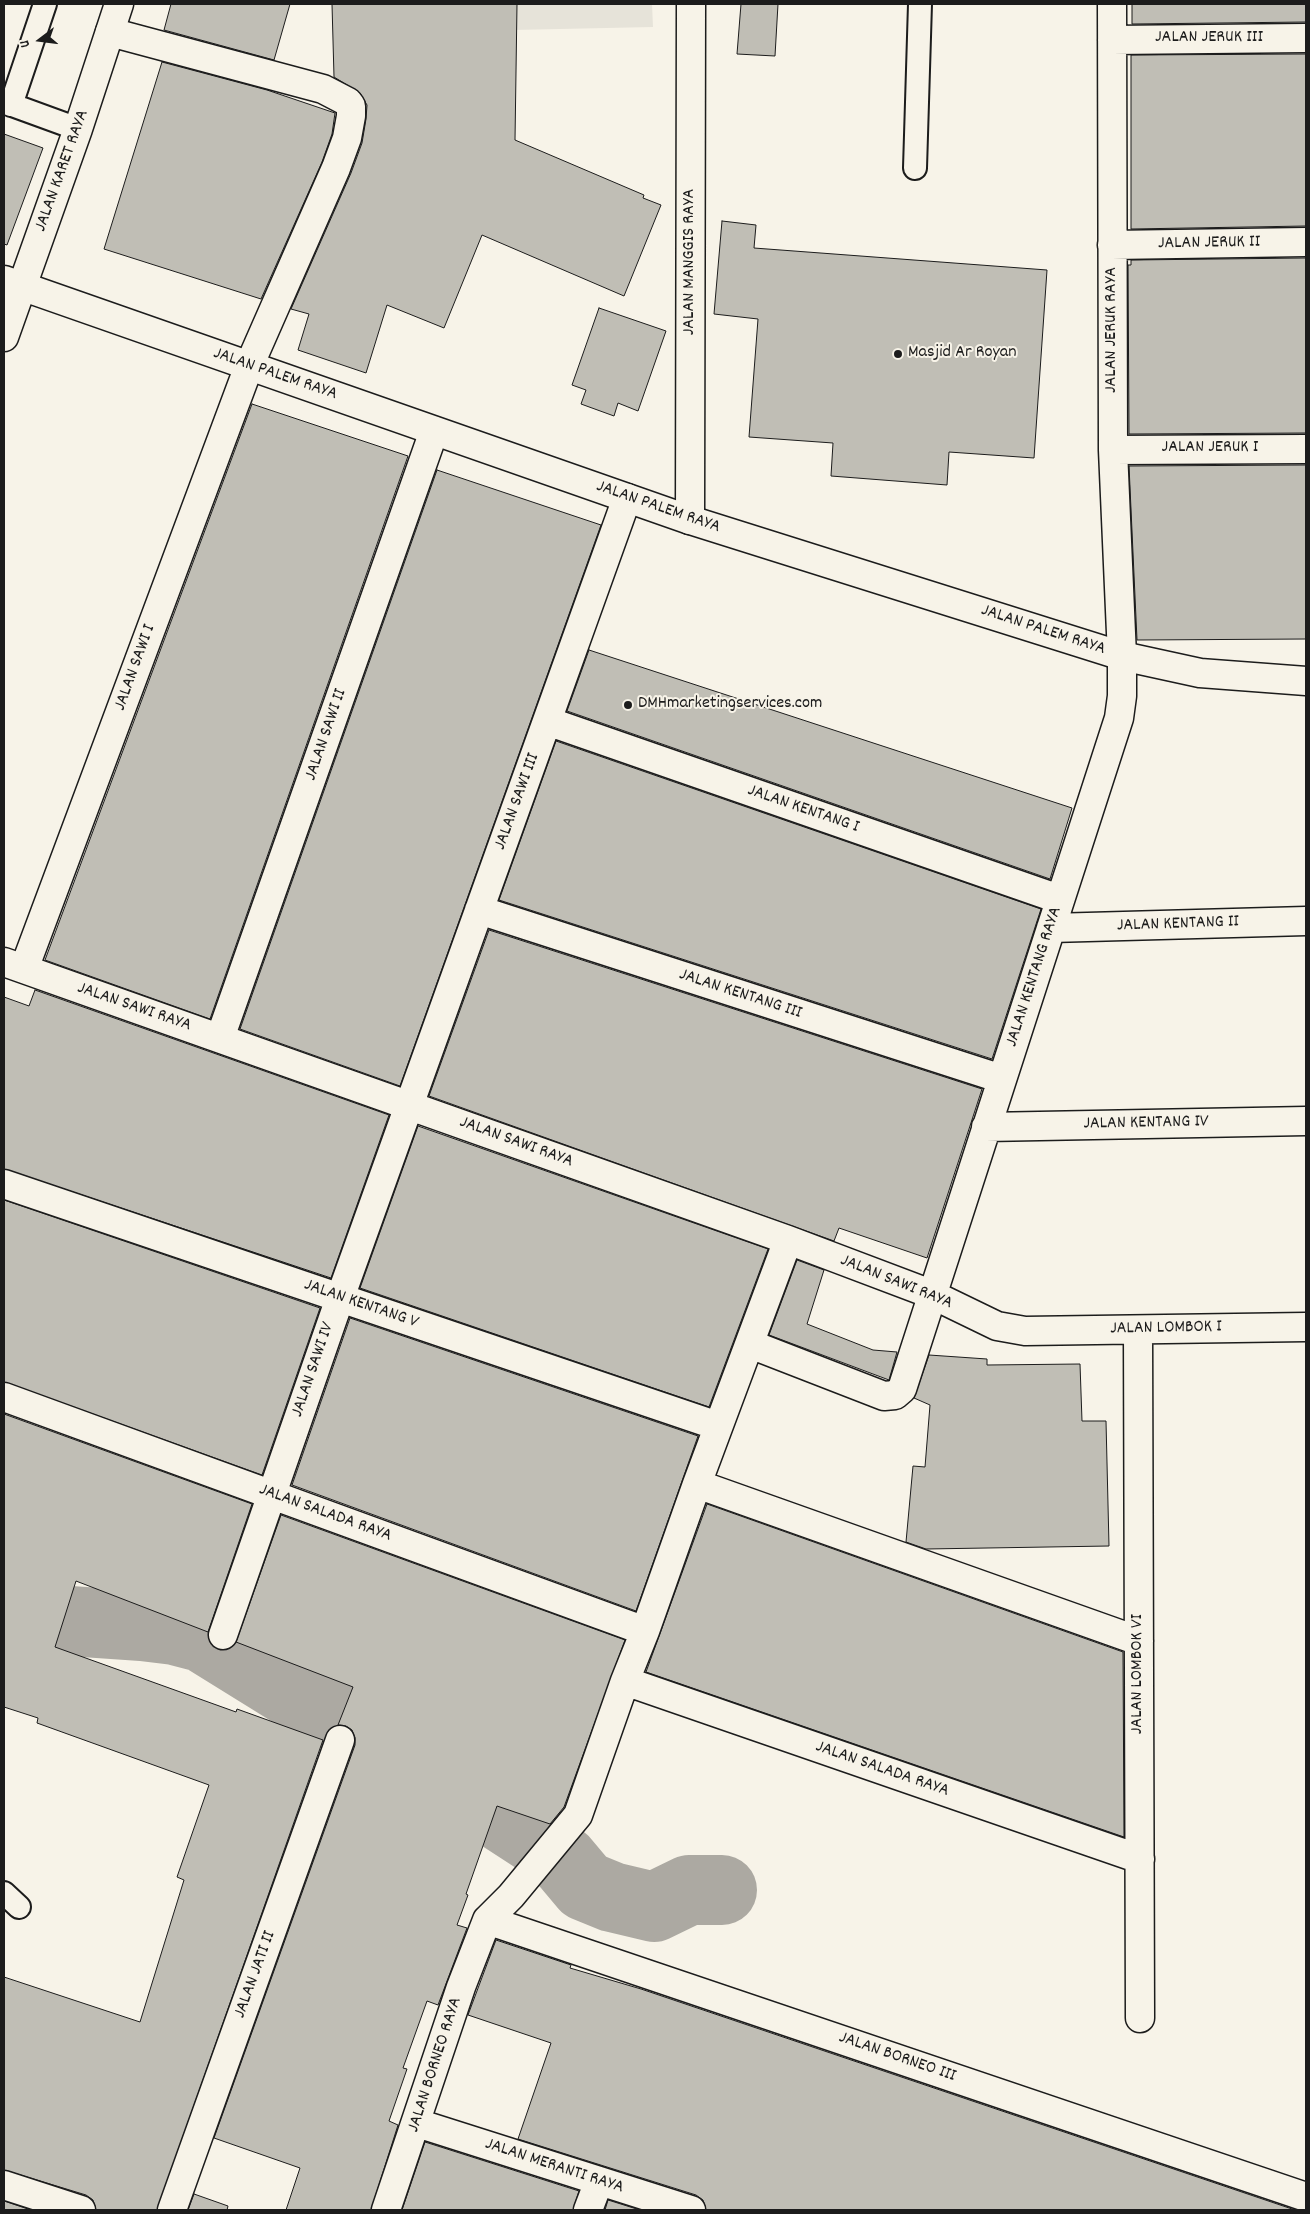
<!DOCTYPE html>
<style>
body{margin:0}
#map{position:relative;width:1310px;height:2214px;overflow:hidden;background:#f7f3e8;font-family:Dekko,sans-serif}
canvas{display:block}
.frame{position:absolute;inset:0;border:5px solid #1c1c1c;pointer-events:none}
.north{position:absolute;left:15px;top:15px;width:50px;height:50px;-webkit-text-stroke:4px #f7f3e8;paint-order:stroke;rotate:255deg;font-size:14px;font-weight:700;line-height:20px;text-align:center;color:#1c1c1c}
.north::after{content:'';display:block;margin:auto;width:18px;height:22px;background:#1c1c1c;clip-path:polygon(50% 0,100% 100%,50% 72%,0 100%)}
</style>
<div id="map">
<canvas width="1310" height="2214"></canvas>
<div class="frame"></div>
<div class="north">U</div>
</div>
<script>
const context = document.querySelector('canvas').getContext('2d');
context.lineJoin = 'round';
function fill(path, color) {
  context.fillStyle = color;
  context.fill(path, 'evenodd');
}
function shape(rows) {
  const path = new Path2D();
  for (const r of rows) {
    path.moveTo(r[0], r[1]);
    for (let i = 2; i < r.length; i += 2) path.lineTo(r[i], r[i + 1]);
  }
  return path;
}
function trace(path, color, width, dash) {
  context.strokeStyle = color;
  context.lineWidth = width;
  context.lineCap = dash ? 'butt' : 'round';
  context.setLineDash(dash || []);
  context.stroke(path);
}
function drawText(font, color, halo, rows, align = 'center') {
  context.font = font + ' Dekko,sans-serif';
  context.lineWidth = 4;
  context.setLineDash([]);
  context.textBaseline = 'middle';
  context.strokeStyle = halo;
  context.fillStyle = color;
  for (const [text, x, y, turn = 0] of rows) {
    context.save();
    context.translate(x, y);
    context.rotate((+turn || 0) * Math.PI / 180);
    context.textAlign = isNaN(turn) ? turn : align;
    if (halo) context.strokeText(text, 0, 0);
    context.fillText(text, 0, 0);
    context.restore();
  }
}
const built = shape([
 [447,4,652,4,653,27,513,30,449,37]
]);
const river = shape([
 [4,1599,55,1620,142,1626,175,1630,202,1637,302,1699,406,1751,476,1796,497,1814,537,1840,564,1861,585,1886,612,1897,654,1907,689,1890,722,1890]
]);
const building = shape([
 [171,4,290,4,274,60,164,30,171,4],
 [332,4,517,4,515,140,644,195,643,198,661,205,624,296,482,235,444,328,387,305,366,373,298,350,309,314,291,309,351,173,362,143,366,119,367,105,360,93,334,77,332,4],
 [741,4,778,4,775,56,737,54,741,4],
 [1132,4,1306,4,1306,22,1132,24,1132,4],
 [1306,54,1306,226,1131,229,1131,55,1306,54],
 [162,62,267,90,335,113,332,134,322,162,261,299,104,249,162,62],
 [4,134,43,148,7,245,4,244,4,134],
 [722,221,756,225,754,248,1047,270,1034,458,949,452,947,485,831,476,833,443,749,437,758,319,714,314,722,221],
 [1306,258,1306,433,1129,434,1128,265,1131,265,1131,260,1306,258],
 [599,308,666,331,638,411,618,403,614,416,581,404,586,390,572,385,599,308],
 [252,404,408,456,210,1019,45,960,252,404],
 [1306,465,1306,639,1137,640,1129,466,1306,465],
 [437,470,601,525,400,1086,240,1029,437,470],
 [589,650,1072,808,1050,879,567,711,589,650],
 [556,741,1041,909,992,1059,499,900,556,741],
 [489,930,982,1089,927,1258,839,1228,834,1241,429,1096,489,930],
 [35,990,389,1115,331,1278,4,1169,4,997,29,1006,35,990],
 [418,1126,768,1249,709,1407,360,1288,418,1126],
 [4,1200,320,1308,262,1475,4,1382,4,1200],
 [797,1260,824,1270,807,1324,873,1350,897,1352,889,1380,769,1335,797,1260],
 [350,1318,698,1436,636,1611,292,1485,350,1318],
 [929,1355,987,1359,987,1365,1080,1364,1082,1421,1106,1421,1109,1546,926,1549,906,1542,913,1466,925,1467,930,1405,914,1398,929,1355],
 [4,1414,252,1504,208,1632,76,1581,55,1647,236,1712,237,1709,323,1740,157,2210,96,2210,93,2200,86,2195,4,2170,4,1977,140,2022,184,1880,177,1877,209,1785,37,1723,38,1718,4,1707,4,1414],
 [707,1504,1123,1652,1124,1837,646,1672,707,1504],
 [281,1515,625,1640,564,1807,550,1824,497,1806,466,1894,468,1895,457,1925,467,1928,438,2005,427,2001,403,2068,407,2069,389,2121,398,2125,371,2210,286,2210,300,2168,214,2138,355,1745,355,1738,352,1730,346,1726,338,1725,353,1687,236,1642,281,1515],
 [496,1940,571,1965,570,1968,641,1989,1295,2210,706,2210,703,2200,696,2195,518,2139,551,2043,468,2015,496,1940],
 [425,2142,579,2191,573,2210,402,2210,425,2142],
 [194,2194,228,2206,227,2210,188,2210,194,2194],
 [608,2200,640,2210,605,2210,608,2200],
 [4,2201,31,2210,4,2210,4,2201]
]);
const lane = shape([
 [4,102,78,129],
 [11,105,45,4],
 [915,168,920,4],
 [4,1893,19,1907]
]);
const street = shape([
 [1112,40,1306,38],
 [1112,245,1306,242],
 [1113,450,1306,449],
 [690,520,691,4],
 [547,721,1059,899],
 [479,910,1002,1079],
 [1051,928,1306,921],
 [4,962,788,1240,931,1294,997,1326,1025,1331,1306,1327],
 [24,969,249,366,336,168,347,138,351,116,351,106,348,102,323,89,110,32],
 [220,1038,434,431],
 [986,1127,1306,1121],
 [4,1184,718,1426],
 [1138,1330,1140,2018],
 [750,1344,884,1396,895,1395,902,1389,1119,718,1122,696,1122,656,1113,450,1112,4],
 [4,1397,645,1631],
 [697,1484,1139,1641],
 [223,1635,340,1298,627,498],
 [625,1681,1140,1859],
 [487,1920,1306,2197],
 [417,2123,691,2210],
 [4,2185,81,2210],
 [172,2210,340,1740],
 [386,2210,461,1987,487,1920,511,1896,578,1815,625,1681,645,1631,697,1484,788,1240],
 [588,2210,599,2181]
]);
const secondary = shape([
 [4,280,690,520,1122,656,1200,673,1306,681],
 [4,337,78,129,119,4]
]);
const markers = [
 [898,354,5,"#1c1c1c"],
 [628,705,5,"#1c1c1c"]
];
const streetNames = [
 ["JALAN JERUK III",1209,39],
 ["JALAN KARET RAYA",63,171,-70],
 ["JALAN JERUK II",1209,244,-1],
 ["JALAN MANGGIS RAYA",691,262,-90],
 ["JALAN JERUK RAYA",1113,330,-90],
 ["JALAN PALEM RAYA",275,375,19],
 ["JALAN JERUK I",1210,449],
 ["JALAN PALEM RAYA",658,508,19],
 ["JALAN PALEM RAYA",1043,631,18],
 ["JALAN SAWI I",136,668,-70],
 ["JALAN SAWI II",327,735,-71],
 ["JALAN SAWI III",518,802,-70],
 ["JALAN KENTANG I",803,810,19],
 ["JALAN KENTANG II",1178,925,-2],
 ["JALAN KENTANG RAYA",1035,977,-72],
 ["JALAN KENTANG III",740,995,18],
 ["JALAN SAWI RAYA",134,1008,19],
 ["JALAN KENTANG IV",1146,1124,-1],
 ["JALAN SAWI RAYA",516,1143,20],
 ["JALAN SAWI RAYA",896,1283,22],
 ["JALAN KENTANG V",361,1305,19],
 ["JALAN LOMBOK I",1166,1329,-1],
 ["JALAN SAWI IV",314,1370,-71],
 ["JALAN SALADA RAYA",325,1514,20],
 ["JALAN LOMBOK VI",1139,1674,-90],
 ["JALAN SALADA RAYA",882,1770,19],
 ["JALAN JATI II",256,1975,-70],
 ["JALAN BORNEO III",897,2058,19],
 ["JALAN BORNEO RAYA",436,2065,-72],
 ["JALAN MERANTI RAYA",554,2167,18]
];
const poiNames = [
 ["Masjid Ar Royan",908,354],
 ["DMHmarketingservices.com",638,705]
];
fill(built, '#e6e3d9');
trace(river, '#aca9a2', 70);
fill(building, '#c0beb5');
trace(building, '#1c1c1c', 1);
trace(lane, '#1c1c1c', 26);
trace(street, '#1c1c1c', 31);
trace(secondary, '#1c1c1c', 31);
trace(lane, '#f7f3e8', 22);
trace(street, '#f7f3e8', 28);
trace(secondary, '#f7f3e8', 28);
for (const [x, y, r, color] of markers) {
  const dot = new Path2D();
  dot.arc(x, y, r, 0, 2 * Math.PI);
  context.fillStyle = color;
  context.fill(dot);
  trace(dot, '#f7f3e8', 2);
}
drawText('18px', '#1c1c1c', '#f7f3e8', streetNames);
drawText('18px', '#1c1c1c', '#f7f3e8', poiNames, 'left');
</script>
